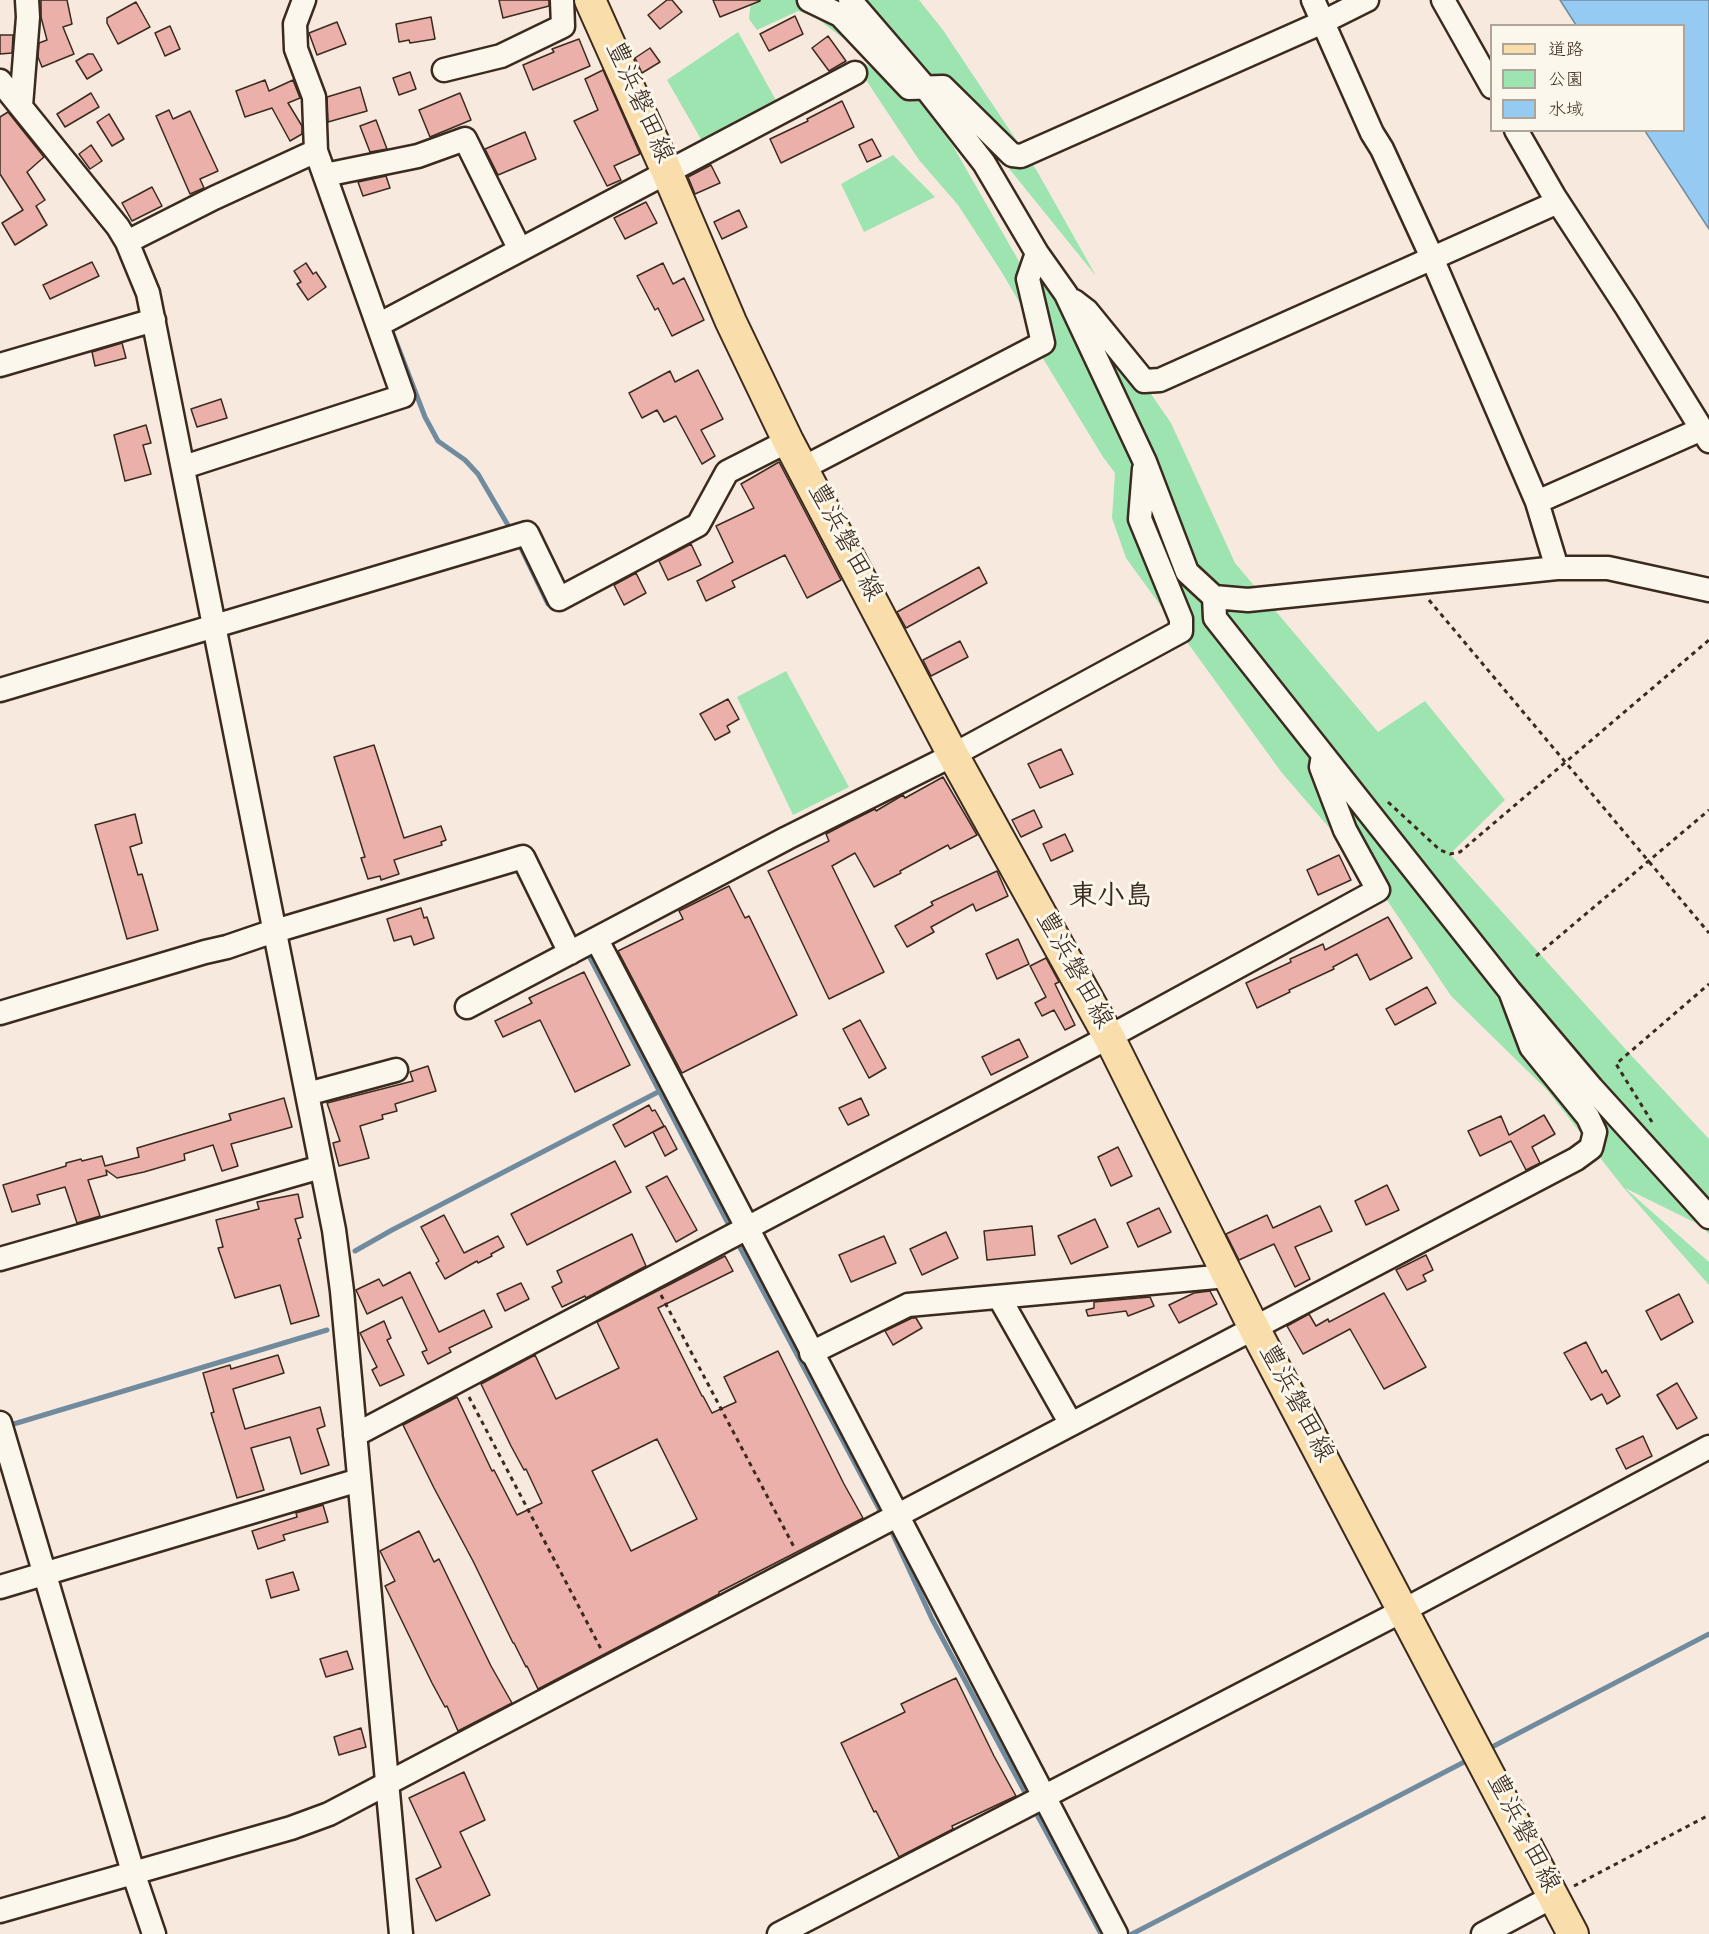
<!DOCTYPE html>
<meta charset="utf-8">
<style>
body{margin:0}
#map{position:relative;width:1709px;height:1934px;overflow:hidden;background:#f8e9df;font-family:"Indie Flower","Klee One",sans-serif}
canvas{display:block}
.legend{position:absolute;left:1490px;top:24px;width:195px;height:108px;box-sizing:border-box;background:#fbf7ec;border:2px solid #aea59a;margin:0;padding:8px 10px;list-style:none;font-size:18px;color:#3b2a1e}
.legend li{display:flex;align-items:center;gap:12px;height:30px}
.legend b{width:30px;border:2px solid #aea59a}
</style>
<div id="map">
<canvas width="1709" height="1934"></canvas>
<ul class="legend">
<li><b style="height:8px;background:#f9deab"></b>道路</li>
<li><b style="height:16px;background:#9de4b1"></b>公園</li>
<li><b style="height:16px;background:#95cbf3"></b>水域</li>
</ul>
</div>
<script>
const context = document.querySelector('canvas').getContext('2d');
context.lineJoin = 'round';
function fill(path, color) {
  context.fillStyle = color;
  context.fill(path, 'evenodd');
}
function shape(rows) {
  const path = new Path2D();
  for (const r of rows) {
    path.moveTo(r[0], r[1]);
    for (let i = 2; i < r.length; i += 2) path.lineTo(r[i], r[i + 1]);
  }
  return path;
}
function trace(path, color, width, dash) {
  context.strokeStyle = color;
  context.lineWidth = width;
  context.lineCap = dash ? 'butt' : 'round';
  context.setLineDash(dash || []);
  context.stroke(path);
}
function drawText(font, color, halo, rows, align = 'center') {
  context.font = font + ' "Indie Flower","Klee One",sans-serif';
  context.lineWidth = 6;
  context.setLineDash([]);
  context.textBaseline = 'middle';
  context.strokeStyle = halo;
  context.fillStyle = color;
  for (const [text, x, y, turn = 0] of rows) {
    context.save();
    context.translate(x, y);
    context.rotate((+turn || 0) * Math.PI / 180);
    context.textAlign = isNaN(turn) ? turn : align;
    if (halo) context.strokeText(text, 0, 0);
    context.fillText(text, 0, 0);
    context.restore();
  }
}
const green = shape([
 [751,0,919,0,943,30,1037,171,1096,276,943,87,909,88,815,17,798,11,757,30,749,19],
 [738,32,777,102,702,141,667,80],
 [862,62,916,96,953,146,1024,270,1028,317,1001,271,958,205,919,160,866,80],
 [893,155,935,197,864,232,841,184],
 [1026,259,1122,352,1171,423,1235,563,1378,732,1425,701,1505,800,1450,854,1629,1053,1709,1139,1709,1234,1700,1225,1625,1188,1709,1262,1709,1285,1623,1187,1547,1090,1451,996,1371,876,1282,773,1126,558,1112,518,1115,473,1103,457,1036,347],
 [786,671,849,787,793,815,737,697]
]);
const water = shape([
 [1560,0,1709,0,1709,229,1645,131,1684,130,1684,26,1576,25,1560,0]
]);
const stream = shape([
 [390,326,425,417,438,441,465,460,478,474,512,532],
 [517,540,548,604],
 [586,950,731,1229],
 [736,1240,884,1518],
 [355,1251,392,1230,660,1091],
 [7,1426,327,1330],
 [889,1526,932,1619,1028,1798],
 [1492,1747,1709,1634],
 [1034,1809,1101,1934],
 [1132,1934,1468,1760]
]);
const building = shape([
 [41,0,67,0,72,24,63,27,74,54,42,67,38,57,39,43,47,40,41,17,41,0],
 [499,0,549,0,549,6,503,18,499,0],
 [667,0,672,0,682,12,660,29,648,15,667,0],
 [713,0,760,0,760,1,720,17,713,0],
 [136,2,150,27,118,44,107,23,107,18,136,2],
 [795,16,803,34,769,51,760,34,795,16],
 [431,17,435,39,410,43,409,40,399,42,396,24,431,17],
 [337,22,346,44,317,55,309,33,337,22],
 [170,26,180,49,165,56,155,33,170,26],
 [0,35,13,35,12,53,0,54,0,35],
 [828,36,846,61,829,71,812,48,828,36],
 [579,39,590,66,533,90,523,65,554,52,552,49,579,39],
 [650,48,660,62,642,73,635,58,650,48],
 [88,54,93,54,102,70,87,79,76,61,88,54],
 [603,70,640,154,614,166,621,180,607,186,574,121,598,110,585,79,603,70],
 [410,72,416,89,399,95,393,78,410,72],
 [265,80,269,91,293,80,300,98,288,103,302,126,302,134,290,141,272,108,245,117,236,91,265,80],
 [360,87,367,111,328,122,327,97,360,87],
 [91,93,99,107,65,127,57,114,91,93],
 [460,93,471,120,430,137,419,110,460,93],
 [842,101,854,127,781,163,770,139,808,121,807,119,842,101],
 [169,110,173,119,190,111,218,171,200,179,204,188,190,194,156,116,169,110],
 [8,112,44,157,27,172,45,200,36,206,47,225,15,245,2,223,23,210,0,174,0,117,8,112],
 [109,114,124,139,112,146,97,122,109,114],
 [376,120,387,149,370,152,360,126,376,120],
 [525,132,536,159,498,175,485,149,525,132],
 [872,139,881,156,867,162,859,145,872,139],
 [91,145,102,161,90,169,79,154,91,145],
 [711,165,720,183,695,194,688,177,711,165],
 [386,176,390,188,363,196,358,182,386,176],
 [152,187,162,206,132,221,122,203,152,187],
 [646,202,657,223,625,239,614,218,646,202],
 [739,210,747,227,722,239,714,222,739,210],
 [92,262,99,276,50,299,43,285,92,262],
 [306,263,313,274,316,272,326,287,308,300,297,284,301,282,294,271,306,263],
 [663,263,673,284,684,278,704,320,672,336,658,308,655,310,637,276,663,263],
 [122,343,126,358,95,366,92,352,122,343],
 [698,370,723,419,701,430,715,456,702,464,676,416,664,422,657,410,642,418,629,393,670,371,675,382,698,370],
 [221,399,227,418,197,427,191,409,221,399],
 [146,425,151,443,143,445,151,474,125,481,114,435,146,425],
 [779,462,841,580,807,598,785,555,732,581,735,587,706,601,697,581,733,562,716,526,754,508,741,484,779,462],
 [691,544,701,565,668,580,659,561,691,544],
 [979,567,987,583,906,628,897,612,979,567],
 [636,573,646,593,624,605,614,585,636,573],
 [960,641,968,657,931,676,923,660,960,641],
 [728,699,739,719,727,726,730,732,715,740,700,714,728,699],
 [374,745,404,838,441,826,446,840,441,842,442,845,394,860,399,874,381,880,380,876,368,879,361,858,365,857,334,757,374,745],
 [1061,749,1073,774,1040,788,1028,764,1061,749],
 [943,777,977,835,950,849,948,845,900,871,901,873,874,887,855,853,832,866,884,972,829,999,768,871,829,841,826,834,847,823,875,809,876,811,903,795,905,798,943,777],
 [1034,810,1042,827,1021,837,1012,820,1034,810],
 [135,814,142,843,130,847,138,875,142,874,158,930,127,939,95,825,135,814],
 [1065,834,1073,851,1051,861,1043,844,1065,834],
 [1339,855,1351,880,1318,895,1307,870,1339,855],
 [997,871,1008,896,976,911,973,904,931,927,934,932,907,947,895,926,933,905,931,902,997,871],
 [729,886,745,918,749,916,797,1015,682,1073,618,951,683,919,679,911,729,886],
 [421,908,424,918,427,917,434,938,414,945,411,936,394,941,387,919,421,908],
 [1388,917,1412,958,1370,980,1357,954,1333,967,1334,969,1289,990,1290,992,1257,1008,1246,983,1291,962,1290,959,1323,944,1325,950,1388,917],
 [1018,939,1029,964,997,979,986,954,1018,939],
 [1046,958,1059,982,1055,984,1075,1025,1065,1030,1054,1010,1042,1016,1035,1003,1046,997,1030,966,1046,958],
 [584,972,630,1065,575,1092,540,1020,503,1037,495,1021,532,1003,529,998,584,972],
 [1427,987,1436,1003,1395,1025,1386,1009,1427,987],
 [860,1020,886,1068,869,1078,843,1029,860,1020],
 [1019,1039,1028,1057,991,1075,982,1057,1019,1039],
 [428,1066,436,1091,395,1104,397,1111,382,1115,383,1119,360,1126,369,1158,339,1166,333,1143,340,1141,327,1103,413,1081,410,1072,428,1066],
 [284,1098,292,1127,231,1144,238,1166,222,1171,213,1145,184,1154,185,1160,144,1172,117,1178,106,1170,107,1175,88,1180,100,1216,77,1223,65,1187,37,1195,40,1204,12,1212,3,1185,66,1166,66,1163,81,1159,82,1161,102,1156,105,1166,139,1157,137,1148,231,1120,229,1114,284,1098],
 [861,1098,869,1115,848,1125,839,1108,861,1098],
 [649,1105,652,1111,655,1110,664,1126,625,1147,613,1125,649,1105],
 [1544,1115,1555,1134,1532,1147,1540,1163,1526,1170,1511,1141,1480,1156,1468,1131,1501,1116,1509,1135,1544,1115],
 [665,1126,677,1149,665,1156,653,1132,665,1126],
 [1118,1147,1132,1176,1111,1186,1098,1157,1118,1147],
 [615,1161,631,1192,527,1245,511,1214,615,1161],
 [667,1176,697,1230,676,1242,646,1187,667,1176],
 [1387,1185,1399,1210,1366,1225,1355,1201,1387,1185],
 [298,1194,303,1217,295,1219,301,1238,298,1239,319,1316,291,1324,280,1285,235,1298,218,1248,223,1247,216,1220,259,1209,257,1202,298,1194],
 [1320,1206,1332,1231,1295,1247,1310,1279,1295,1287,1274,1244,1239,1260,1226,1234,1267,1215,1273,1228,1320,1206],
 [1159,1208,1171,1232,1138,1247,1127,1223,1159,1208],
 [444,1215,464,1253,498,1236,504,1247,491,1254,492,1256,478,1263,477,1261,445,1279,436,1263,439,1261,421,1227,444,1215],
 [1095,1219,1108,1247,1071,1264,1058,1236,1095,1219],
 [1032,1226,1035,1255,987,1260,984,1231,1032,1226],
 [946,1232,958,1258,922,1275,910,1249,946,1232],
 [632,1234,646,1266,586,1298,585,1296,562,1307,552,1287,562,1282,557,1271,632,1234],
 [884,1236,896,1263,851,1282,839,1255,884,1236],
 [1426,1255,1433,1270,1423,1275,1426,1281,1407,1290,1396,1270,1426,1255],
 [725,1256,733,1271,658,1308,702,1396,703,1396,712,1413,736,1402,724,1377,778,1351,844,1484,863,1518,719,1592,719,1594,538,1689,527,1666,526,1667,514,1643,513,1643,473,1561,434,1488,403,1425,457,1397,492,1471,494,1470,517,1515,542,1503,526,1469,524,1470,511,1446,481,1384,535,1355,556,1399,619,1368,597,1322,725,1256],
 [657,1439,697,1519,631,1551,592,1471,657,1439],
 [410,1272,439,1332,484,1310,492,1327,449,1348,451,1352,428,1364,422,1352,427,1350,402,1297,367,1314,356,1290,379,1279,383,1286,410,1272],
 [521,1283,529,1299,505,1311,497,1294,521,1283],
 [1210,1291,1217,1304,1179,1323,1169,1305,1194,1293,1210,1291],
 [1384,1293,1426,1367,1384,1389,1350,1329,1303,1354,1287,1326,1309,1314,1316,1326,1328,1319,1329,1322,1384,1293],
 [1679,1294,1693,1322,1661,1340,1646,1311,1679,1294],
 [1150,1297,1154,1306,1128,1316,1126,1311,1088,1316,1086,1310,1094,1308,1094,1302,1150,1297],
 [912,1318,916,1318,922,1328,893,1345,885,1331,912,1318],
 [384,1321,391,1338,387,1340,404,1375,380,1386,372,1370,377,1367,360,1333,384,1321],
 [1586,1342,1602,1373,1606,1370,1620,1396,1607,1404,1602,1394,1591,1400,1564,1353,1586,1342],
 [278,1355,284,1373,233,1389,245,1429,320,1407,325,1426,317,1429,329,1465,301,1474,290,1437,251,1448,264,1490,237,1498,211,1413,214,1412,203,1373,230,1365,231,1369,278,1355],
 [1677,1383,1697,1418,1677,1429,1657,1395,1677,1383],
 [1643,1436,1652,1456,1626,1469,1616,1449,1643,1436],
 [323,1505,328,1522,283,1535,285,1540,258,1549,252,1531,297,1517,296,1513,323,1505],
 [419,1531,434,1562,439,1559,491,1666,512,1703,458,1731,447,1706,445,1707,432,1683,385,1586,395,1581,380,1551,419,1531],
 [293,1572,299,1590,271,1598,266,1580,293,1572],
 [347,1651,353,1669,326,1677,320,1659,347,1651],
 [956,1678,994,1756,1016,1796,952,1826,953,1829,899,1857,876,1811,874,1812,841,1743,905,1712,901,1704,956,1678],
 [361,1728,366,1747,339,1755,334,1737,361,1728],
 [464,1772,485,1820,460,1832,490,1895,436,1921,416,1879,441,1867,409,1798,464,1772]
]);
const path = shape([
 [1429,600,1709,933],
 [1388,802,1440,850,1450,854,1460,852,1709,640],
 [1536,956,1709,810],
 [1652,1122,1616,1064,1709,984],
 [661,1295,794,1547],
 [469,1397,601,1649],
 [1574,1886,1709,1815]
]);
const minor = shape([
 [809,0,840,15,909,88,943,87,1012,155,1021,156,1323,22,1367,0],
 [850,0,924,86,984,163,1037,253,1066,294,1145,462,1187,572,1214,597,1248,600,1557,568,1608,568,1709,590],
 [1313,0,1372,133,1382,149,1429,251,1537,502,1557,568],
 [1443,0,1492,87],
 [444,70,501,56,563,26,562,0],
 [0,81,118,227,127,242,148,293,334,1230,342,1291,401,1934],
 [21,106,28,17,27,0],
 [1516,130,1554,196,1627,308,1709,441],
 [325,175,418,156,465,139,520,250],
 [127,242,214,198,316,151],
 [1074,301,1087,311,1144,381,1160,380,1558,202],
 [378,325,855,73],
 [0,365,154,320],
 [184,467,403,396,316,151,314,97,296,49,295,24,304,0],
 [803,468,1043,343,1028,279,1037,253],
 [1537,502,1702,429],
 [1214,597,1215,618,1510,991,1592,1088,1709,1217],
 [0,690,527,533,559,599,698,525,727,472,788,441],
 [597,940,1116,1934],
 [467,1007,787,838,953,755,1181,631,1181,619,1140,519,1144,469],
 [0,1013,205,952,227,947,265,934,523,857,570,953],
 [307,1094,396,1070],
 [0,1259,321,1167],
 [999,1297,1071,1424],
 [811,1353,908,1305,1227,1276],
 [0,1423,133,1872,154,1934],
 [355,1435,1109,1037,1378,890,1345,830,1321,767,1323,755],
 [0,1587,359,1480],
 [0,1911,291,1828,329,1814,1576,1159,1591,1148,1595,1132,1588,1117,1531,1047,1510,991],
 [779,1934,1404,1610,1709,1447],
 [1483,1934,1554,1896]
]);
const major = shape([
 [590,0,667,172,731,322,788,441,953,755,1109,1037,1254,1328,1573,1934]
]);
const streetNames = [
 ["豊浜磐田線",637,103,66],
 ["豊浜磐田線",843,543,62],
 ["豊浜磐田線",1072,971,61],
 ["豊浜磐田線",1294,1404,62],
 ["豊浜磐田線",1521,1834,63]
];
const quarterNames = [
 ["東小島",1111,899]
];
fill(green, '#9de4b1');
fill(water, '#95cbf3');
trace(water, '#718b9e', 1.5);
trace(stream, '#718b9e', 5);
fill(building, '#eab0a9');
trace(building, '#3b2a1e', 1.5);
trace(minor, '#3b2a1e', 27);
trace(major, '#3b2a1e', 34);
trace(path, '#3b2a1e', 3, [4.5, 4.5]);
trace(minor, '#fbf7ec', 22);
trace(major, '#f9deab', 30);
drawText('26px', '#3b2a1e', '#fbf7ec', streetNames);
drawText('bold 28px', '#3b2a1e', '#fbf7ec', quarterNames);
</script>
